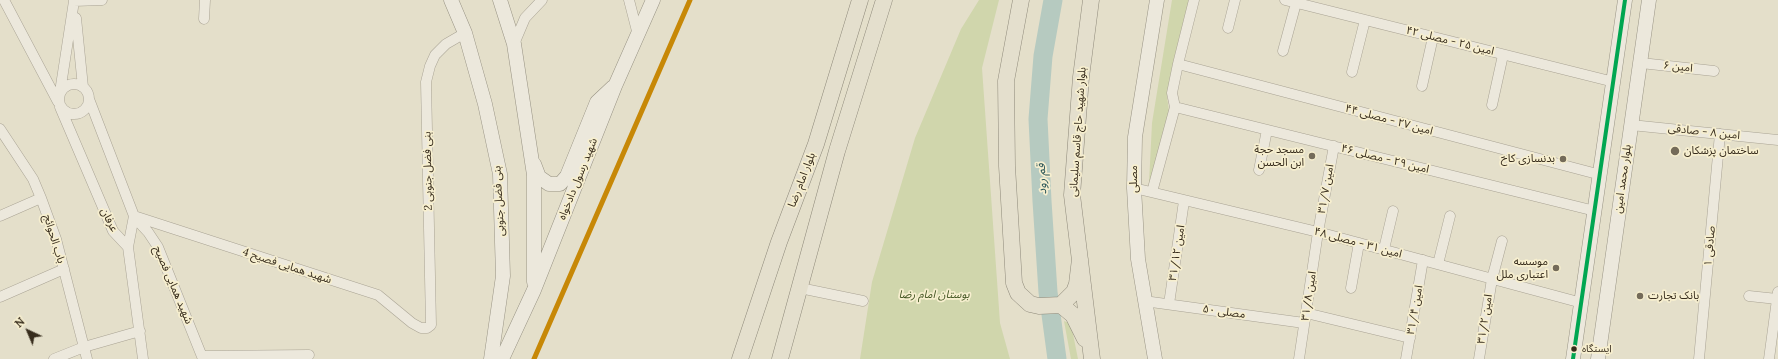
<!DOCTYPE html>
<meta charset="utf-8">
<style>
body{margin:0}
#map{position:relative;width:1778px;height:359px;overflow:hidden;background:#e4dfca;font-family:Lora,serif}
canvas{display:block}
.north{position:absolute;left:8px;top:311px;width:40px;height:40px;-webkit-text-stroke:3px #f7efcf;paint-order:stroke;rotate:316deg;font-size:11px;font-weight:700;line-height:16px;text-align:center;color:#372c1c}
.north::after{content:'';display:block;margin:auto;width:14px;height:18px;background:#372c1c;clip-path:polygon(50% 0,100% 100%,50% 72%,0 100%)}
</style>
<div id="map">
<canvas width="1778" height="359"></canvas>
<div class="north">N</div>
</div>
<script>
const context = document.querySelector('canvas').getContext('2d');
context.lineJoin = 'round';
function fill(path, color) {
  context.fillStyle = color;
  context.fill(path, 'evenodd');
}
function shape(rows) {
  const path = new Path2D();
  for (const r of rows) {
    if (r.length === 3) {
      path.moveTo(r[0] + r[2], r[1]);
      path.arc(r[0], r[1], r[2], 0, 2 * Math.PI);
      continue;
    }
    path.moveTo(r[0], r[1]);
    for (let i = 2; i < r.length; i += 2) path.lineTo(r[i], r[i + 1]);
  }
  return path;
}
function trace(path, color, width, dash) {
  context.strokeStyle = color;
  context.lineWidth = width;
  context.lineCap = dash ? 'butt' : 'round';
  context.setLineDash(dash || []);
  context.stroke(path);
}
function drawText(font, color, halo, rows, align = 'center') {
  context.font = font + ' Lora,"Noto Sans Arabic",serif';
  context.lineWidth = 3.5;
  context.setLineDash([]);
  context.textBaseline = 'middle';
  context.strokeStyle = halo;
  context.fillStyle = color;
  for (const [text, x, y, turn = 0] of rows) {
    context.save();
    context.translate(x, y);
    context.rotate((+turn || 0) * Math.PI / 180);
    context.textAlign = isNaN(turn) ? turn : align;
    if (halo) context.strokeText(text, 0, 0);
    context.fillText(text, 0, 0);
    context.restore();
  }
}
const green = shape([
 [979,0,999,0,982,68,1000,323,1010,359,860,359,872,282,915,138,961,29],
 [1172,0,1190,0,1167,97,1169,111,1157,171,1149,183,1152,123],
 [1064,321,1071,324,1078,359,1071,359]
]);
const river = shape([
 [1053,0,1043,56,1038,119,1042,201,1048,292,1057,359]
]);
const street = shape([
 [4,0,58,102],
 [629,0,638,35],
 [1285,0,1614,82],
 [74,1,102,0],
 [76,18,83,87],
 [204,19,205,0],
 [1228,28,1235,0],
 [514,44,525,18,542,0],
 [1283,51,1296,3],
 [1641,63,1714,71],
 [1178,64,1601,175],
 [1352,72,1365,20],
 [74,99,15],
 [1422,86,1433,37],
 [60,92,74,1],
 [89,99,134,216,128,247],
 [1492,105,1503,55],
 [60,107,113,231,128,247,143,359],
 [1175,107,1595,211],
 [1631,125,1778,140],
 [0,129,33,179,41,198,56,239,87,359],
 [1259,170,1267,130],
 [1134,188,1318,232,1582,303],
 [1152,192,1175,107,1172,93,1178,64,1194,0],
 [0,216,41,198],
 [134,216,378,295,412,323,421,328,427,328,431,325,426,82,430,66,435,55,446,44,465,33],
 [135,218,148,232,158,247,203,359],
 [1384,249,1393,211],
 [1438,264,1450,216],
 [800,288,863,301],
 [1351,288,1359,243],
 [1749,296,1777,299],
 [0,297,64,269],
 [1144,301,1304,323],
 [1169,304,1184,201],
 [1306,313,1410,338],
 [202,356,309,355],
 [54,359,84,347,140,331],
 [1299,359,1318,232,1334,146],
 [1406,359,1423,260],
 [1479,359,1492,279,1502,241],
 [1699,359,1720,134],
 [1769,359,1778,292]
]);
const secondary = shape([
 [451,0,465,33,485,104,500,174,503,276,491,359],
 [500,0,514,44,534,175,534,282],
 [534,164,539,177,549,184,560,184,567,176,597,102,613,87],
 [502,359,534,290,615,86,653,0],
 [1155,359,1138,259,1134,188,1135,137,1157,0],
 [1573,359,1625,0],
 [1598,359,1649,0]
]);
const primary = shape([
 [1021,0,1006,81,1007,166,1014,283,1018,293,1030,304,1039,306,1061,305,1074,292,1077,284,1080,259],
 [1091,0,1081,77,1072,195,1092,359],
 [1061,305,1073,315,1085,339],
 [740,359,779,242,816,144,860,0],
 [780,359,837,151,884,0]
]);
const bus1 = shape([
 [1573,359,1625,0]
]);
const rail1 = shape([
 [534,359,690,0]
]);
const markers = [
 [1675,151,5,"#746b59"],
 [1312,156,4,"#746b59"],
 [1563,159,4,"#746b59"],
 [1556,268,4,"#746b59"],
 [1640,296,4,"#746b59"],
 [1574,349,3.5,"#372c1c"]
];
const busNames = [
 ["ایستگاه",1582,349]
];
const streetNames = [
 ["امین ۲۵ - مصلی ۴۲",1450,41,14],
 ["امین ۶",1678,67,6],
 ["امین ۲۷ - مصلی ۴۴",1389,120,15],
 ["بلوار شهید حاج قاسم سلیمانی",1078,132,-86],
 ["امین ۸ - صادقی",1704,132,6],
 ["امین ۲۹ - مصلی ۴۶",1385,159,14],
 ["بنی فضل جنوبی 2",428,171,-91],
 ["شهید رسول دادخواه",578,179,-68],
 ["مصلی",1134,179,-90],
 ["بلوار محمد امین",1623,179,-82],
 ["بلوار امام رضا",802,180,-69],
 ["امین ۳۱/۷",1326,189,-80],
 ["بنی فضل جنوبی",499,201,-93],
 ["عرفان",109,220,63],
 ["باب الحوائج",54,239,73],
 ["امین ۳۱ - مصلی ۴۸",1358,243,15],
 ["صادقی ۱",1710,246,-85],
 ["امین ۳۱/۱۲",1177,253,-81],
 ["شهید همایی فصیح 4",287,266,18],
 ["شهید همایی فصیح",173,285,67],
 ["امین ۳۱/۸",1309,296,-81],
 ["امین ۳۱/۴",1415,310,-80],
 ["مصلی ۵۰",1224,312,8],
 ["امین ۳۱/۲",1485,319,-81]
];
const poiNames = [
 ["مسجد حجة",1304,150],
 ["ابن الحسن",1304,163],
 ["ساختمان پزشکان",1684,151,"left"],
 ["بدنسازی کاخ",1555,159],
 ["موسسه",1548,262],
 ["اعتباری ملل",1548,275],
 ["بانک تجارت",1648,296,"left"]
];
const parkNames = [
 ["بوستان امام رضا",934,295]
];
const waterNames = [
 ["قم رود",1042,179,-93]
];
fill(green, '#d0d6ac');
trace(river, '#b6cac0', 19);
trace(street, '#a9a394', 11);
trace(secondary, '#989384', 15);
trace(primary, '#8e897a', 17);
trace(street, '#ece8dc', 10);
trace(secondary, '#ece8dc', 14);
trace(primary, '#e4dfcd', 16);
trace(bus1, '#00a651', 4);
trace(rail1, '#c78807', 5);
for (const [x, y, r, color] of markers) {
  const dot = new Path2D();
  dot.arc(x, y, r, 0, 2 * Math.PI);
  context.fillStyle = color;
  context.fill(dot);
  trace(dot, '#f7efcf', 1.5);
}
drawText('10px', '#372c1c', '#f7efcf', busNames, 'left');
drawText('11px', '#372c1c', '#f7efcf', streetNames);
drawText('11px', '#372c1c', '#f7efcf', poiNames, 'right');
drawText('italic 11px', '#425522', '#f7efcf', parkNames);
drawText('italic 12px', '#2a5658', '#f7efcf', waterNames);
</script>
